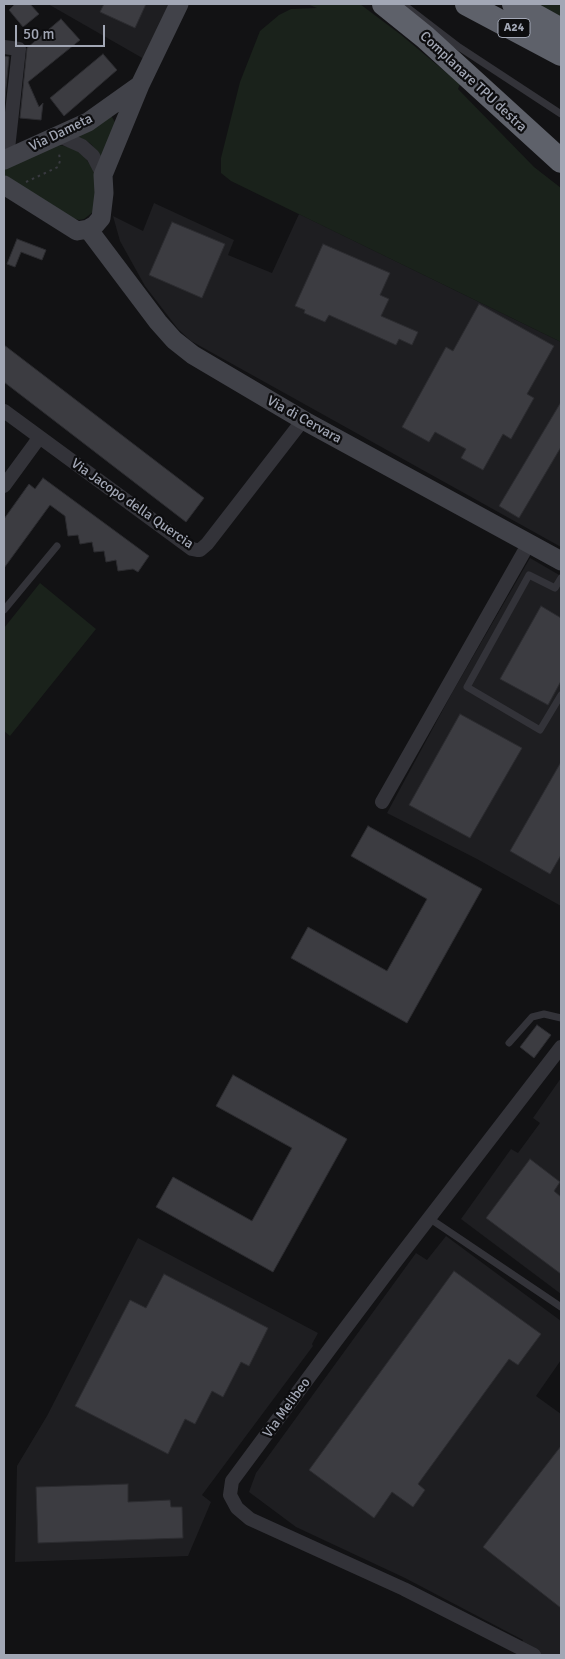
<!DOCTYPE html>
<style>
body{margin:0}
#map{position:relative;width:565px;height:1659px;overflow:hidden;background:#121214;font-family:Signika,sans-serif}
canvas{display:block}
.frame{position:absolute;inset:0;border:5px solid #a2a7b5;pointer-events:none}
.scale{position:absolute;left:15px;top:25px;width:90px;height:22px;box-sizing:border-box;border:2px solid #a2a7b5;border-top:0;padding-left:6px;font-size:15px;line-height:18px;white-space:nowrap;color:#a2a7b5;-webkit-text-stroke:4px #0d0d0f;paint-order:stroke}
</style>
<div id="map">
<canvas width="565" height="1659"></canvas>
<div class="frame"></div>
<div class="scale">50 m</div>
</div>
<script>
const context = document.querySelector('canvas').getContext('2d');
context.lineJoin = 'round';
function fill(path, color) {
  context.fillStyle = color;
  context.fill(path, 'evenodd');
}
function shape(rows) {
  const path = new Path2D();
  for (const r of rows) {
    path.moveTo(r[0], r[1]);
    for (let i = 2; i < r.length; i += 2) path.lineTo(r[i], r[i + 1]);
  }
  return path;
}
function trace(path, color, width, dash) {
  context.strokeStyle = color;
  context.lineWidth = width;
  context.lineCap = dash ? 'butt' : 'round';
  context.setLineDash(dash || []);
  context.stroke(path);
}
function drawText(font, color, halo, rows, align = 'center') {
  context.font = font + ' Signika,sans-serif';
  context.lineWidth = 4.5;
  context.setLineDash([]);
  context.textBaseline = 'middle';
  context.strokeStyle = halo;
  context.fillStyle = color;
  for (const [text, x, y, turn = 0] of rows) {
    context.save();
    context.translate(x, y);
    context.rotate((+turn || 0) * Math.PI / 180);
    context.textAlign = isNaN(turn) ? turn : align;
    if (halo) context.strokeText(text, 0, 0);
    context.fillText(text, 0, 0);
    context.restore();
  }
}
const built = shape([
 [48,4,176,4,151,63],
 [154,203,234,240,228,255,272,273,299,214,561,342,561,547,191,341,178,329,145,286,120,241,113,216,143,231],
 [530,558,561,576,561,906,477,859,387,813,452,693],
 [561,1078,561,1294,461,1219,511,1149,518,1153,540,1123,533,1118],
 [446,1236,561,1321,561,1360,536,1396,561,1414,561,1655,517,1655,523,1640,405,1578,296,1527,249,1492,256,1473,416,1253,427,1260],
 [138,1238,318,1333,312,1344,313,1346,202,1495,211,1502,188,1556,15,1562,17,1466,47,1416]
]);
const green = shape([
 [307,4,360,4,400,34,460,84,458,89,534,167,561,188,561,342,231,181,221,173,221,158,240,82,260,31,279,15,291,9,317,8],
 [533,4,561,4,561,19],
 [108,116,112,117,116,124,101,161,92,145,87,141,76,137],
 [59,145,73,148,84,156,93,169,97,182,93,212,84,219,79,220,70,217,4,177,4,168],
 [40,583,96,629,10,736,4,731,4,628]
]);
const building = shape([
 [15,4,30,4,39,14,23,27,9,10,15,4],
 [104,4,146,4,135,28,100,12,104,4],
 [61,19,80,40,28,82,39,107,43,103,41,120,20,118,27,48,61,19],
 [103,54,117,70,64,116,50,98,103,54],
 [4,56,9,57,4,108,4,56],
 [172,222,225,244,202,298,149,275,172,222],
 [17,239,46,250,42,260,21,252,15,267,7,264,17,239],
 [323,244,390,273,380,295,389,299,381,316,418,332,412,345,399,339,396,345,329,315,325,322,304,313,305,310,295,306,323,244],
 [479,304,554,346,527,394,534,398,511,439,503,434,483,470,461,458,466,449,435,432,429,442,402,427,446,347,453,351,479,304],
 [4,345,204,498,186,522,4,382,4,345],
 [561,402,561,447,519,518,499,506,561,402],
 [43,478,149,556,138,572,133,569,118,571,116,560,106,562,104,551,94,552,92,542,80,544,78,535,68,536,65,516,50,505,4,568,4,519,29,484,35,489,43,478],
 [541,606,561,618,561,681,548,705,500,679,541,606],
 [460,714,522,748,470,838,409,805,460,714],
 [561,762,561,855,550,874,510,851,561,762],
 [368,826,482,889,407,1023,291,958,308,927,387,971,427,899,351,856,368,826],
 [537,1025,551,1035,534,1058,520,1047,537,1025],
 [233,1075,347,1139,273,1272,156,1207,173,1177,252,1221,292,1148,216,1106,233,1075],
 [530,1159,560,1182,554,1191,561,1197,561,1274,486,1218,530,1159],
 [454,1271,541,1334,518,1365,509,1359,418,1484,425,1490,413,1507,392,1492,374,1518,309,1470,454,1271],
 [164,1274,268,1328,249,1366,241,1362,223,1397,212,1391,195,1424,185,1419,168,1454,75,1406,130,1300,146,1308,164,1274],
 [561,1446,561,1608,483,1547,561,1446],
 [128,1484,128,1502,170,1500,171,1507,182,1507,183,1538,38,1543,36,1487,128,1484]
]);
const path = shape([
 [26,182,58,167,60,161,59,153]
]);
const lane = shape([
 [403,4,459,47,561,114],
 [561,578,555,588,529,575,467,687,540,730,561,695],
 [4,610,57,546],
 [509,1043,532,1017,544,1014,561,1018],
 [429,1218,561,1307]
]);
const street = shape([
 [4,47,19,49,7,158],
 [55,137,64,138,82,146,93,156,103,175],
 [4,411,192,549,197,550,200,550,207,544,303,420],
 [4,486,39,438],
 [382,802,529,543],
 [534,1655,404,1589,250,1519,237,1508,230,1495,232,1481,335,1342,393,1265,561,1047]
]);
const secondary = shape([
 [4,160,88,122,140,85],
 [4,185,77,231,88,229,95,225,101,218,104,193,103,175,140,85,179,4],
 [88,229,158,322,174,340,193,355,303,420,561,561]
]);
const highway = shape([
 [384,4,425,37,561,161],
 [467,4,561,54],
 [514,4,561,30]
]);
const shields = [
 [514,28,32]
];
const shieldNames = [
 ["A24",514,28]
];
const streetNames = [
 ["Complanare TPU destra",473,82,43],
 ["Via Dameta",61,133,-26],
 ["Via di Cervara",304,420,29],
 ["Via Jacopo della Quercia",132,504,35],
 ["Via Melibeo",287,1408,-54]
];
fill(built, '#1e1e21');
fill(green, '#1a221b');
fill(building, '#3c3c41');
trace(building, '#2c2c30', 1);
trace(path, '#393a40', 2, [2.5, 4]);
trace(lane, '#333339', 7);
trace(street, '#333339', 14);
trace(secondary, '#414249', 19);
trace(highway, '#5e616a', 24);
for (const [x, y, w] of shields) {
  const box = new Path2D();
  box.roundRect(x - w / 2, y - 9.5, w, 19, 4);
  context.fillStyle = '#0d0d0f';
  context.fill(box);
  trace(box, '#a2a7b5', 1);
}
drawText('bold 12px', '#a2a7b5', null, shieldNames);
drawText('14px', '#a2a7b5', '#0d0d0f', streetNames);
</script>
